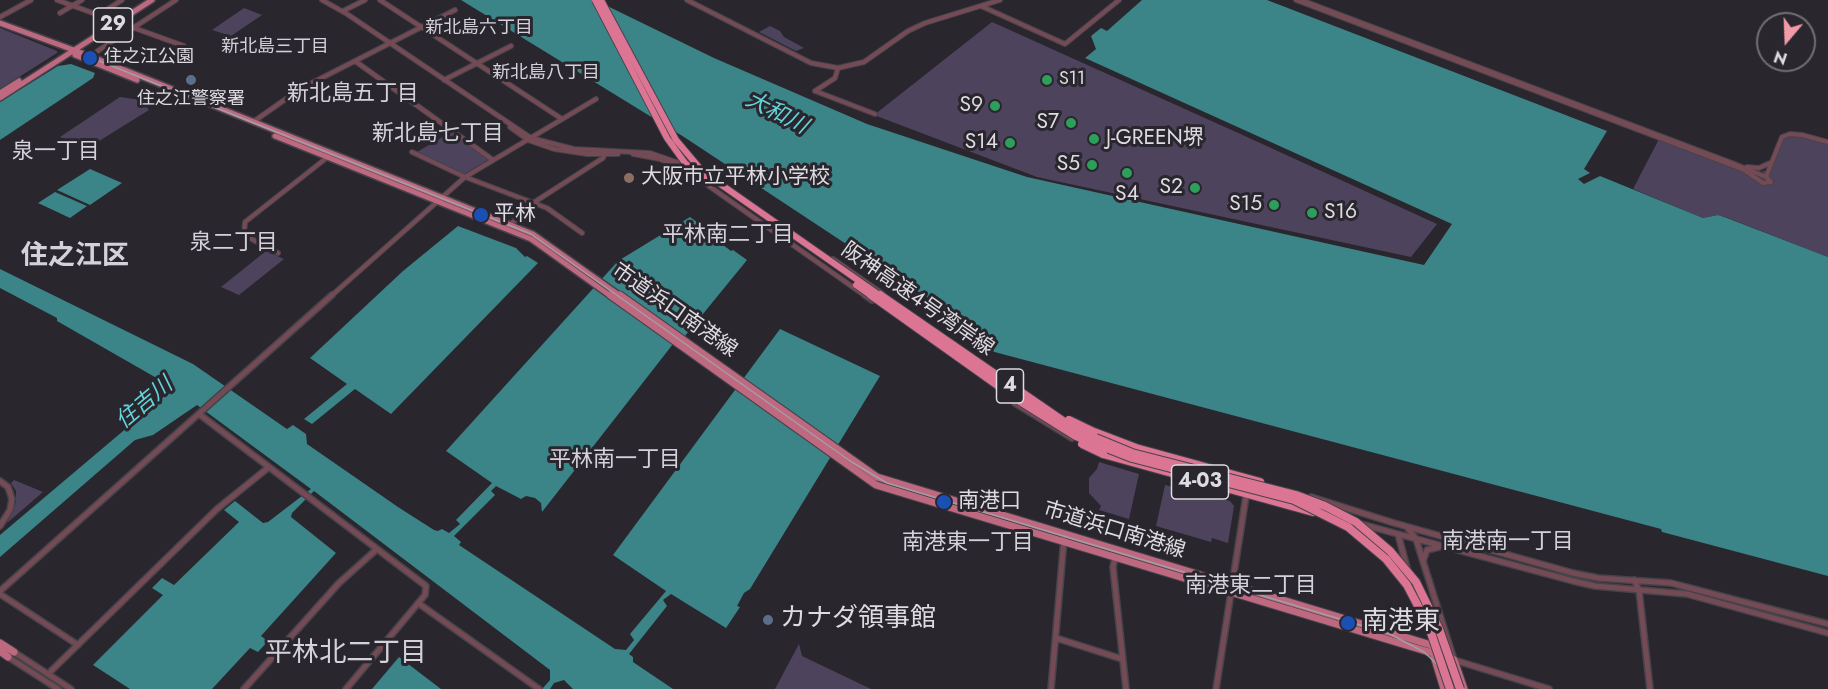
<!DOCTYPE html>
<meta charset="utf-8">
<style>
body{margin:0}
#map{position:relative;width:1828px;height:689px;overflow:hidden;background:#29262e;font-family:Jost,sans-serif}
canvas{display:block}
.north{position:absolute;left:1756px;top:12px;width:60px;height:60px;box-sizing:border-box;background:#29262e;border:2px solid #716f76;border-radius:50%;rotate:199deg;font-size:16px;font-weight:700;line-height:24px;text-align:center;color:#dedce1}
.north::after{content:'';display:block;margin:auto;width:21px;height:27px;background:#f39aa9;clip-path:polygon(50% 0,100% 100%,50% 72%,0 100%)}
</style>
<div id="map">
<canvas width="1828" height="689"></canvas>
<div class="north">N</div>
</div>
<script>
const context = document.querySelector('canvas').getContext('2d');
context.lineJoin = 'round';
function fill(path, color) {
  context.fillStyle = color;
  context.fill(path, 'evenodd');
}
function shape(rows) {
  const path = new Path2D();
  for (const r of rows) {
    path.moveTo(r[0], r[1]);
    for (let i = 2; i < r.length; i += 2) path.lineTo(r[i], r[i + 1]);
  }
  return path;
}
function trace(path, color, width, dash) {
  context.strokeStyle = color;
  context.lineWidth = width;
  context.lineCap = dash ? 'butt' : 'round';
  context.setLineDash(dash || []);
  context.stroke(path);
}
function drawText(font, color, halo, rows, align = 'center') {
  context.font = font + ' Jost,"Noto Sans JP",sans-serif';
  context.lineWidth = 6;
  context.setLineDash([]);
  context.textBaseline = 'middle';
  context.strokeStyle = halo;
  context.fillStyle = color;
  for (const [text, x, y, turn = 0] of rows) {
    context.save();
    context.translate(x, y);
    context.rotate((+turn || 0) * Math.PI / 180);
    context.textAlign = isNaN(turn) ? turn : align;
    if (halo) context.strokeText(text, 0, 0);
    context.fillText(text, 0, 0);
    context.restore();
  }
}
const green = shape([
 [244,8,262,15,231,36,212,30],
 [992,22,1247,137,1437,224,1411,257,1037,177,874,115],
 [770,26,780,31,784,37,804,48,796,51,759,32],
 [0,28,57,51,57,53,0,89],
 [120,97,141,100,149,110,91,146,72,143,60,137],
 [451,132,489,159,488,160,464,174,417,152],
 [1795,136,1810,138,1828,144,1828,257,1728,218,1718,215,1703,218,1633,189,1659,139,1755,174,1770,169,1781,142,1785,138],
 [266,251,284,259,239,295,221,287],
 [1099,462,1139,474,1129,519,1099,510,1101,506,1089,493,1089,478,1097,469],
 [14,480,43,492,7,523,16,502,16,491,11,483],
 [1165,485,1230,501,1234,506,1228,543,1212,538,1211,542,1156,526],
 [799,644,802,656,871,689,775,689]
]);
const water = shape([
 [461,0,595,0,714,58,867,124,1027,177,1424,265,1452,224,1085,58,1096,49,1091,36,1101,28,1107,31,1142,0,1267,0,1607,131,1584,169,1590,173,1578,179,1584,184,1600,176,1703,218,1718,215,1727,218,1828,257,1828,576,1662,532,1661,529,987,350,981,333,684,137],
 [71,64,95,73,93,78,0,140,0,102,58,66],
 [90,169,122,183,90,205,57,190],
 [55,192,87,206,70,218,38,203],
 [690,217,708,230,706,232,712,237,716,236,721,240,719,242,731,251,733,250,747,260,685,336,673,344,542,512,541,503,535,498,526,496,521,499,496,486,491,491,495,495,454,536,461,542,459,545,615,649,626,650,634,640,630,634,666,591,613,555,780,329,880,376,750,589,744,593,737,606,740,607,726,628,671,594,663,600,667,606,629,654,633,657,633,662,673,689,573,689,564,680,554,683,550,689,538,689,540,687,543,688,550,680,550,670,314,491,292,513,291,517,336,553,261,636,268,641,258,652,250,648,212,689,130,689,93,665,163,595,152,588,162,578,174,585,239,522,224,510,235,501,263,523,268,522,311,489,197,405,153,435,135,440,0,557,0,535,174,388,57,321,57,318,0,288,0,269,193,364,287,429,293,425,306,434,307,444,398,507,434,530,438,531,442,529,449,533,460,524,456,520,492,483,446,451,618,261],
 [458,226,516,248,525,257,527,256,538,263,391,414,355,389,312,424,304,419,347,384,310,358,403,271],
 [399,657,441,689,372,689]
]);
const minorFar1 = shape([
 [57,0,184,46],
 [322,0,347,14,531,138,574,149,650,153,685,165],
 [380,0,562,119],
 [687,0,811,63,838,68,864,62,908,31,925,23,1000,0],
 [1296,0,1744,170,1763,183,1771,182,1766,177,1732,163,1301,0],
 [981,6,1065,44,1119,0],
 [343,11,365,0],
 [60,13,82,0],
 [97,16,122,0],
 [0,17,31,0],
 [90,56,176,0],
 [355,61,493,160],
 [444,80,511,46],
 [815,91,875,114],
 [815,91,835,78,838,68],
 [253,122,300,89,455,10],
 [510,127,528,140,554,149,587,154,618,154],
 [412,152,465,177,547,208,582,233],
 [633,154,660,159,689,172,867,297],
 [1747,167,1759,168,1770,163],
 [1766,177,1782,137,1790,134,1802,135,1828,142],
 [508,227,533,203,603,158,605,154],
 [278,253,244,235,245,222,329,156],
 [833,259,883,294],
 [330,297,465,177,596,99]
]);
const minor = shape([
 [865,295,872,300],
 [1015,403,1072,438],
 [199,414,426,586,425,595,346,689],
 [0,481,8,487,12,499,10,510,0,526],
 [1311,497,1394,523,1573,573,1598,578,1671,583,1828,624],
 [1361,524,1398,534,1407,568],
 [1407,527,1416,539,1454,660,1549,689],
 [1398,534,1573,581,1595,586,1687,594,1828,633],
 [1115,558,1113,567,1126,689],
 [1423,561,1427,550,1439,547],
 [1634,580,1639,590,1650,689],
 [0,591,332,295],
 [0,594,78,645],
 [418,603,539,689],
 [1056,638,1122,659],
 [14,652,71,689],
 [8,657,58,689],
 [51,671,217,509,269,467],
 [244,689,339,583,377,549],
 [1051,689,1064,539],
 [1216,689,1246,496]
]);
const majorFar1 = shape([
 [0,23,90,56,533,234,622,297],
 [75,55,137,80],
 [0,93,19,81],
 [0,98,152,0],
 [275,136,531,239,612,297]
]);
const major = shape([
 [610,295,876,485,1439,655],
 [620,295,877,477,1431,645,1454,660,1464,689],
 [0,643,14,652],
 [0,651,8,657],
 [1433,653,1444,689]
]);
const highway = shape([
 [1094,432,1136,448,1260,482],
 [1103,454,1313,512]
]);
const tram = shape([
 [82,54,531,234,850,461,887,483,1390,634,1424,652,1440,667,1456,689]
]);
const highwayBridgeFar1 = shape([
 [595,0,667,138,685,163,710,184],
 [601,0,676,140,703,172,882,297],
 [856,285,873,297]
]);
const highwayBridge = shape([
 [871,295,1020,401,1076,436,1132,458,1294,500,1348,527,1386,559,1407,585,1429,627,1450,689],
 [880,295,1076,430,1132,453,1296,495,1325,506,1356,522,1390,551,1416,582,1439,629,1460,689],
 [1069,420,1094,432],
 [1082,444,1103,454]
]);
const markers = [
 [90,58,8,"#1a4fb4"],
 [191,80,6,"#5c6f8a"],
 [1047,80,6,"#2e9e5b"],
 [995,106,6,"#2e9e5b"],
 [1071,123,6,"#2e9e5b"],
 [1094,139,6,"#2e9e5b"],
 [1010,143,6,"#2e9e5b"],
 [1092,165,6,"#2e9e5b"],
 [1127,173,6,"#2e9e5b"],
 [629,178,6,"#8d6e63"],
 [1195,188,6,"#2e9e5b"],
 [1274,205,6,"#2e9e5b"],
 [1312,213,6,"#2e9e5b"],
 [481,215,8,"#1a4fb4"],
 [944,502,8,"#1a4fb4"],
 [768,620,6,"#5c6f8a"],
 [1348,623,8,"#1a4fb4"]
];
const farNeighbourhoodnames = [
 ["新北島六丁目",479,29],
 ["新北島三丁目",275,48],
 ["新北島八丁目",546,74]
];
const farPoinames = [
 ["住之江公園",104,58],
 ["S11",1059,80],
 ["住之江警察署",191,100,"center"]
];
const shields = [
 [113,25,39],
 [1010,386,27],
 [1200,482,57]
];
const shieldNames = [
 ["29",113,25],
 ["4",1010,386],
 ["4-03",1200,482]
];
const poiNames = [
 ["S9",983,106],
 ["S7",1059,123],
 ["J-GREEN堺",1106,139,"left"],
 ["S14",998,143],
 ["S5",1080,165],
 ["大阪市立平林小学校",641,178,"left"],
 ["S2",1183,188],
 ["S4",1127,195,"center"],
 ["S15",1262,205],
 ["S16",1324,213,"left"],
 ["平林",494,215,"left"],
 ["南港口",958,502,"left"]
];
const streetNames = [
 ["阪神高速4号湾岸線",917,300,35],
 ["市道浜口南港線",674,311,35],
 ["市道浜口南港線",1114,531,17]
];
const neighbourhoodNames = [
 ["新北島五丁目",353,95],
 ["新北島七丁目",438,135],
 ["泉一丁目",56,153],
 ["平林南二丁目",728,236],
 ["泉二丁目",234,244],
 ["平林南一丁目",615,461],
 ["南港南一丁目",1508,543],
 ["南港東一丁目",968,544],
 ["南港東二丁目",1251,587]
];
const waterNames = [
 ["大和川",776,114,27],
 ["住吉川",145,404,-40]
];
const nearPoinames = [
 ["カナダ領事館",780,620],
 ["南港東",1362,623]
];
const districtNames = [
 ["住之江区",75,257]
];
const nearNeighbourhoodnames = [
 ["平林北二丁目",346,654]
];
fill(green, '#4e435d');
fill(water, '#3b8488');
trace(minorFar1, '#46434b', 6);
trace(minor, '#46434b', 8);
trace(majorFar1, '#46434b', 8);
trace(major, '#46434b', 9);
trace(highway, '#46434b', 10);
trace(minorFar1, '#744a55', 4);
trace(minor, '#744a55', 5);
trace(majorFar1, '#bf6981', 5);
trace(major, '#bf6981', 7);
trace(highway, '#dc7593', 8);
trace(tram, '#a19fa5', 1.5);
trace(highwayBridgeFar1, '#46434b', 8, []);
trace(highwayBridge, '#46434b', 10, []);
trace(highwayBridgeFar1, '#dc7593', 6);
trace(highwayBridge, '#dc7593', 8);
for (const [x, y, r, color] of markers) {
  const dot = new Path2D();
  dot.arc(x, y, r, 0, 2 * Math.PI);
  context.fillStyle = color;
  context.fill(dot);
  trace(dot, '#29262e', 2);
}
drawText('18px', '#d5d1db', '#29262e', farNeighbourhoodnames);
drawText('18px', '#dedce1', '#29262e', farPoinames, 'left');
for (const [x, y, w] of shields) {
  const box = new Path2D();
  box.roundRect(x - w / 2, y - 17, w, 34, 4.5);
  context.fillStyle = '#29262e';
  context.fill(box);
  trace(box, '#dedce1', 1.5);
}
drawText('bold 20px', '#dedce1', null, shieldNames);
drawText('21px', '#dedce1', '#29262e', poiNames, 'right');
drawText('21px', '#dedce1', '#29262e', streetNames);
drawText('22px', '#d5d1db', '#29262e', neighbourhoodNames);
drawText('italic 22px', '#64d4da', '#29262e', waterNames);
drawText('26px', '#dedce1', '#29262e', nearPoinames, 'left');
drawText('bold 27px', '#d5d1db', '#29262e', districtNames);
drawText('27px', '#d5d1db', '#29262e', nearNeighbourhoodnames);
</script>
